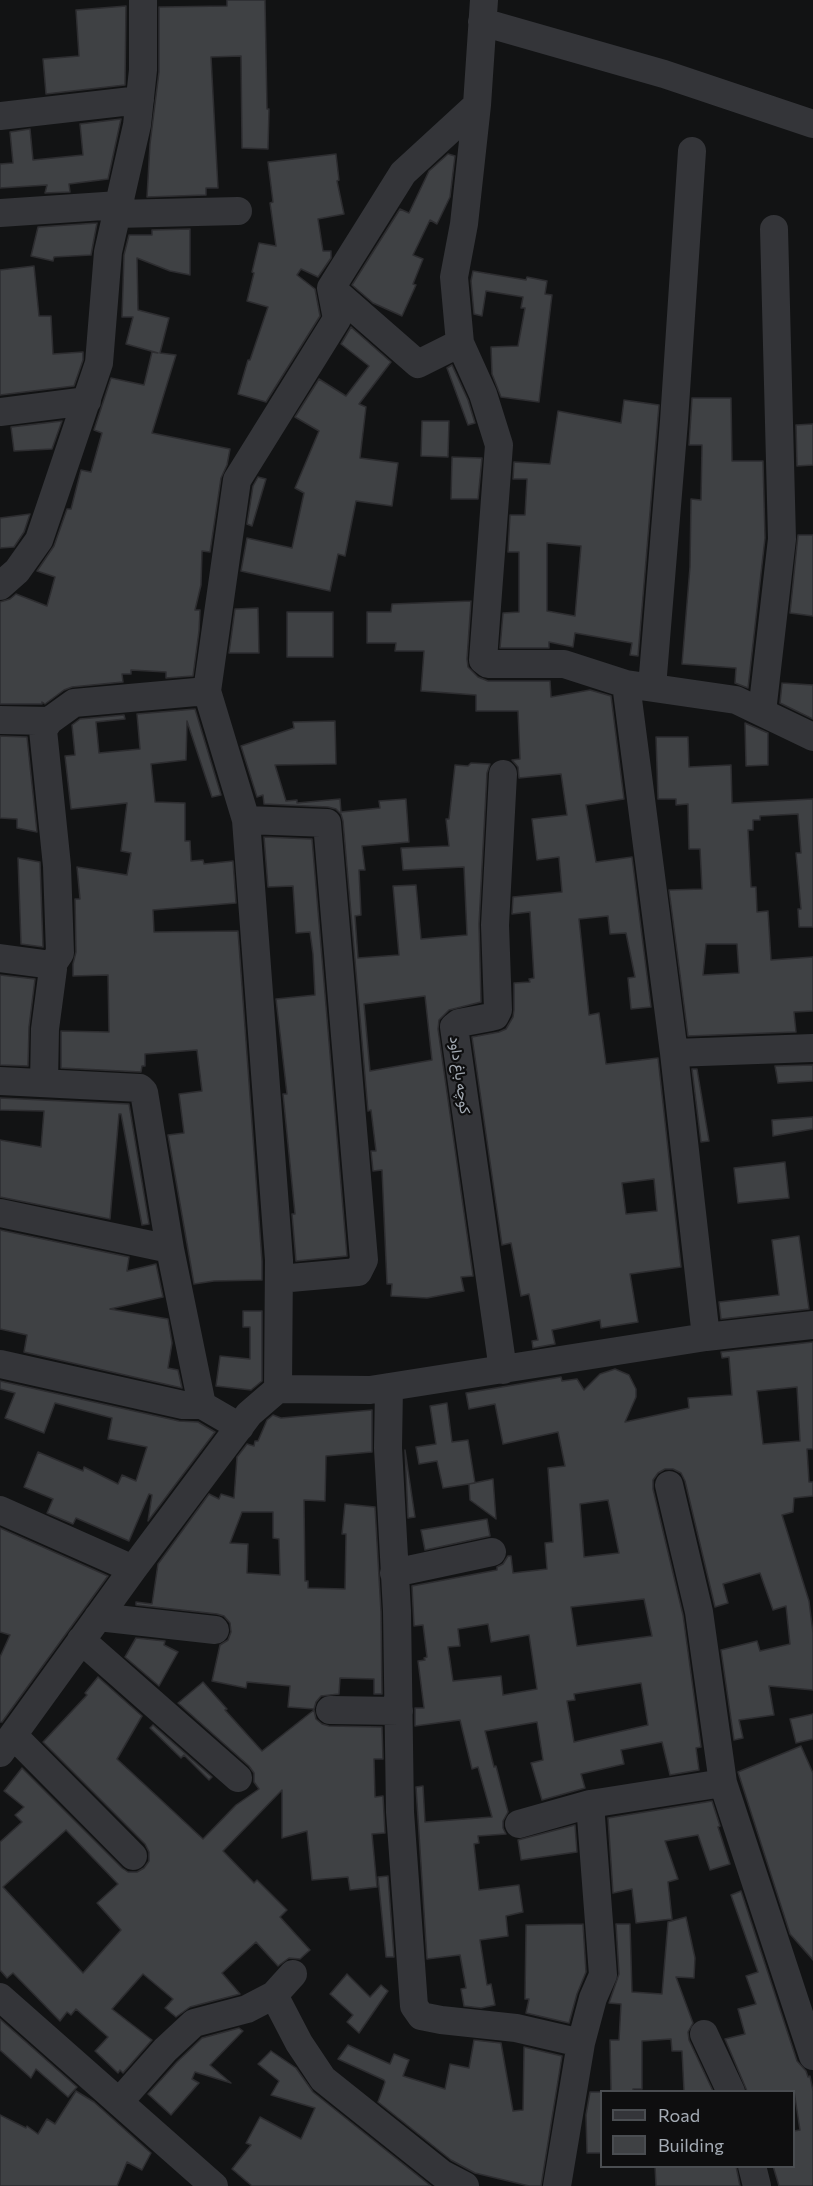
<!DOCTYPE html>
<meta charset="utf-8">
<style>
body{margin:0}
#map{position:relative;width:813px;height:2186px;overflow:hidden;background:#121314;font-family:Commissioner,sans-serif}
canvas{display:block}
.legend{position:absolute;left:600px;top:2090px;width:195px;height:78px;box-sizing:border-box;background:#0e0e0f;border:2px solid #4a4d51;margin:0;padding:8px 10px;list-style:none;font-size:18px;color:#a4abb4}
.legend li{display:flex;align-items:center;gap:12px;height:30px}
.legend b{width:30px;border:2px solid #4a4d51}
</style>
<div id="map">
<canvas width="813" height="2186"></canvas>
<ul class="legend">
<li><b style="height:8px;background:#343539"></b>Road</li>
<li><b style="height:16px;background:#3f4144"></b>Building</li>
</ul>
</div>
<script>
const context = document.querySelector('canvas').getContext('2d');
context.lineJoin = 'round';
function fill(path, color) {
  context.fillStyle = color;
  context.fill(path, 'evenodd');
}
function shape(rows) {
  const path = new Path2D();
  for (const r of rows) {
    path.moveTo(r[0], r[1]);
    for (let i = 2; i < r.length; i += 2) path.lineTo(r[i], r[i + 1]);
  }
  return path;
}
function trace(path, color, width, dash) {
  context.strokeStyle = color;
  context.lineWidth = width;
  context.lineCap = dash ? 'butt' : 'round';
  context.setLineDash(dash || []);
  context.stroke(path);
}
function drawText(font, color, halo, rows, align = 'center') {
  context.font = font + ' Commissioner,Vazirmatn,sans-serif';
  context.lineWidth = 4.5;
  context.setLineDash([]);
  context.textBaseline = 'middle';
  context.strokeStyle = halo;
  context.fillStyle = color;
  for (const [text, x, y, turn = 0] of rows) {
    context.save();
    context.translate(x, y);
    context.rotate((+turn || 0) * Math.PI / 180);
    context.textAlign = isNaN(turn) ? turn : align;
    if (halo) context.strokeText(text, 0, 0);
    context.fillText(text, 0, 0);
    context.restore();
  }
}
const building = shape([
 [227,0,265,0,267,109,269,109,268,149,242,148,241,56,211,57,218,188,206,188,206,195,147,197,150,144,159,72,159,7,227,6,227,0],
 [126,6,125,85,46,94,43,59,79,56,76,10,126,6],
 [121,119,108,179,69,184,70,192,45,193,47,185,0,188,0,164,13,163,10,132,30,129,33,160,83,155,80,124,121,119],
 [336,154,339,180,337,181,344,214,318,219,323,251,331,251,331,258,318,277,301,269,297,275,315,289,320,316,266,402,238,394,248,360,250,360,268,307,247,301,254,273,252,272,259,243,276,246,270,203,273,202,268,162,336,154],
 [448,154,455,156,450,197,437,224,430,220,413,255,423,259,413,284,416,285,402,316,373,303,352,285,400,209,409,213,429,171,448,154],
 [97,223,91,255,54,257,53,261,31,256,38,227,97,223],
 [190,229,190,275,170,271,137,258,138,310,169,318,160,353,176,355,152,433,230,449,227,465,221,478,210,552,202,551,201,585,195,610,200,610,199,631,193,676,166,678,166,672,131,670,131,674,122,674,123,682,72,687,64,690,45,704,42,702,42,704,0,704,0,602,10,599,16,594,47,606,55,577,37,571,54,546,67,509,71,509,81,470,91,472,102,433,94,430,111,378,144,385,152,352,158,353,126,344,133,317,122,317,124,255,129,235,152,235,152,230,190,229],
 [34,266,39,316,51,316,53,354,83,352,83,360,74,386,0,395,0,270,34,266],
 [473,271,526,280,527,277,547,281,545,294,552,295,539,402,501,397,492,374,491,347,518,346,525,308,521,308,523,297,486,291,482,316,474,314,471,281,473,271],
 [351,327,391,362,359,404,366,407,360,458,398,463,392,506,356,501,345,556,338,554,330,591,241,571,247,538,292,548,304,493,295,488,319,431,295,417,319,379,346,396,369,366,341,344,351,327],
 [452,365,468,400,475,423,468,425,447,368,452,365],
 [692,398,731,398,732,461,763,461,765,538,748,688,735,683,736,668,682,664,690,567,691,499,701,500,702,445,689,445,692,398],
 [624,400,659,405,638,656,630,655,632,643,575,633,573,647,549,642,549,648,500,648,503,613,519,612,519,552,508,552,510,515,525,515,527,479,513,479,514,462,550,464,558,411,621,423,624,400],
 [547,543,581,546,575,616,547,611,547,543],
 [62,421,52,449,14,451,11,427,62,421],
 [422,421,449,421,448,457,421,456,422,421],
 [813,424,813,465,797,466,796,425,813,424],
 [452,457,482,458,478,499,451,499,452,457],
 [258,477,266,479,252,526,247,524,253,486,258,477],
 [30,514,24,532,14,547,0,548,0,518,30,514],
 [798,535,813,535,813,616,790,613,798,535],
 [471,601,467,659,468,667,478,677,488,681,550,681,551,697,590,690,611,696,624,799,586,805,596,862,632,857,651,1007,631,1009,628,978,635,977,626,933,610,934,608,916,579,919,589,1015,599,1013,606,1064,658,1058,681,1267,630,1274,638,1322,601,1328,600,1320,552,1330,555,1344,533,1348,532,1341,538,1340,529,1294,521,1296,511,1243,502,1245,472,1037,499,1032,506,1029,513,1017,514,1010,514,983,530,982,529,979,534,978,530,912,512,914,513,897,562,892,559,857,537,860,532,819,567,815,561,774,519,778,518,767,512,760,520,759,518,711,476,711,476,695,421,691,424,651,395,651,396,643,367,643,367,612,391,612,392,604,471,601],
 [654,1179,657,1211,626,1214,622,1183,654,1179],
 [258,608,259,653,229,653,235,609,258,608],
 [287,612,333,612,333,657,287,657,287,612],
 [782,683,813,685,813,719,780,703,782,683],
 [195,709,221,795,212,797,187,721,186,760,151,764,155,802,185,803,185,841,190,841,191,861,203,860,204,864,233,861,236,903,153,910,154,932,238,931,262,1261,262,1280,214,1281,194,1284,168,1135,184,1133,179,1094,202,1091,197,1050,145,1054,145,1066,142,1066,141,1072,61,1068,61,1031,109,1032,108,975,73,976,73,964,76,952,75,899,80,899,77,867,127,875,131,853,121,851,127,803,71,809,65,756,75,755,72,725,80,719,124,715,125,719,96,722,99,753,140,749,137,714,195,709],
 [335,721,336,764,275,765,286,801,297,800,297,803,340,799,341,812,380,808,379,801,406,799,409,842,362,846,365,870,359,870,361,915,355,916,358,958,399,955,393,886,416,885,421,939,467,935,464,867,403,870,401,848,449,846,446,819,449,819,455,765,468,766,471,763,490,764,487,773,479,924,481,1002,449,1010,439,1020,438,1029,473,1276,461,1277,464,1291,427,1298,391,1296,392,1284,387,1284,382,1170,373,1171,371,1151,376,1151,371,1110,368,1111,343,821,341,814,336,809,328,807,264,804,263,795,257,797,241,746,294,728,293,722,335,721],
 [425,996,432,1060,370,1071,364,1004,425,996],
 [745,723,768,733,768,765,746,766,745,723],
 [0,736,27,737,37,832,17,828,17,819,0,818,0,736],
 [656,737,688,737,689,767,731,765,732,803,813,799,813,927,799,927,798,909,801,909,796,853,801,853,798,814,760,816,760,820,753,820,753,830,748,830,751,887,756,887,757,912,768,911,771,960,813,957,813,1011,794,1012,796,1032,688,1036,669,890,702,889,700,849,689,849,688,804,676,805,676,799,658,799,656,737],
 [706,944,737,944,739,973,703,975,706,944],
 [264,837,312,839,347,1256,296,1261,292,1214,295,1214,283,1094,287,1094,276,999,315,995,313,954,310,932,296,933,293,886,268,887,264,837],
 [18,858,40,862,43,947,21,944,18,858],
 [0,975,35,979,29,1027,28,1066,0,1065,0,975],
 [813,1065,813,1081,778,1083,775,1066,813,1065],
 [692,1069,697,1069,709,1141,701,1142,692,1069],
 [0,1098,129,1104,149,1224,142,1225,121,1114,119,1114,110,1219,0,1197,0,1140,41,1147,44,1111,0,1110,0,1098],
 [813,1117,813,1129,773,1136,772,1120,813,1117],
 [785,1162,789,1198,738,1203,734,1168,785,1162],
 [0,1230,129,1257,127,1271,156,1264,163,1297,110,1309,168,1319,172,1343,168,1368,178,1370,182,1388,24,1352,27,1335,0,1329,0,1230],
 [799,1236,809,1309,721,1319,719,1302,779,1295,772,1240,799,1236],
 [243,1311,262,1311,262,1381,251,1390,216,1386,220,1356,250,1359,250,1327,243,1327,243,1311],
 [813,1342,813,1449,807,1449,809,1482,813,1482,813,1496,794,1498,793,1512,782,1515,809,1601,813,1633,813,1690,769,1686,774,1715,739,1720,743,1738,734,1740,721,1650,757,1641,760,1651,790,1644,786,1606,773,1610,760,1573,723,1584,728,1603,715,1607,685,1481,681,1473,673,1469,665,1469,658,1473,653,1480,653,1489,683,1615,701,1747,696,1748,699,1770,670,1775,662,1742,621,1750,624,1764,581,1774,585,1788,542,1800,531,1763,543,1760,537,1722,485,1731,494,1767,496,1766,508,1812,503,1821,503,1828,506,1834,478,1836,479,1843,474,1844,479,1890,519,1885,523,1912,506,1916,508,1936,480,1940,487,1985,491,1984,495,2005,481,2008,464,2006,461,1989,466,1988,460,1955,427,1959,416,1787,423,1786,425,1822,492,1817,478,1767,472,1769,460,1720,415,1726,415,1708,424,1708,418,1661,425,1660,424,1658,427,1657,423,1625,414,1626,412,1586,497,1570,497,1567,503,1564,508,1556,511,1556,513,1573,547,1569,545,1543,553,1542,548,1468,565,1466,558,1432,503,1444,495,1404,469,1409,466,1393,561,1377,562,1381,577,1379,584,1390,600,1374,615,1369,629,1375,636,1389,636,1397,625,1422,689,1408,688,1398,732,1395,729,1357,722,1358,721,1352,813,1342],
 [797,1387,800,1441,763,1444,757,1391,797,1387],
 [608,1500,619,1553,584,1557,580,1504,608,1500],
 [644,1599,652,1636,577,1646,571,1607,644,1599],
 [488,1624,491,1642,529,1635,537,1689,503,1695,501,1676,453,1681,448,1647,460,1646,458,1629,488,1624],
 [641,1683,648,1725,574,1742,567,1701,575,1700,574,1694,641,1683],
 [0,1381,179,1421,198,1422,215,1432,148,1521,152,1495,149,1494,129,1541,76,1518,73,1524,47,1513,53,1499,24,1487,38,1452,83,1471,84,1467,118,1484,122,1475,136,1481,147,1447,108,1439,112,1418,55,1403,44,1433,5,1418,15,1393,0,1389,0,1381],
 [447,1403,452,1442,468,1440,475,1483,443,1488,437,1461,419,1464,416,1447,436,1444,430,1406,447,1403],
 [372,1410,372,1452,326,1456,325,1501,304,1500,305,1581,308,1581,308,1588,345,1589,346,1534,342,1534,345,1504,375,1507,381,1612,382,1694,374,1694,374,1679,340,1678,339,1694,321,1696,316,1702,314,1709,288,1707,290,1686,247,1682,246,1688,212,1681,220,1645,228,1640,231,1632,230,1623,224,1616,217,1614,136,1605,136,1602,152,1604,158,1564,209,1494,219,1499,221,1494,234,1498,237,1457,247,1444,254,1446,255,1441,258,1441,267,1420,273,1415,281,1418,372,1410],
 [242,1512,273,1512,273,1538,279,1539,280,1575,247,1573,248,1544,230,1543,242,1512],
 [405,1450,415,1517,408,1518,405,1450],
 [493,1479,496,1519,470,1500,469,1484,493,1479],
 [487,1519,490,1536,425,1550,421,1530,487,1519],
 [0,1528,108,1576,2,1722,0,1722,0,1657,10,1635,0,1632,0,1528],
 [136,1638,165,1641,164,1645,178,1652,159,1686,125,1657,136,1638],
 [98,1677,142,1716,117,1759,203,1839,236,1805,259,1789,254,1782,254,1773,249,1766,178,1703,203,1682,227,1709,225,1710,262,1751,314,1710,316,1719,322,1724,329,1726,382,1727,383,1759,374,1759,375,1797,383,1796,385,1833,372,1834,377,1887,350,1890,348,1877,312,1880,307,1831,282,1838,282,1790,223,1851,254,1883,257,1880,287,1910,280,1917,310,1950,300,1959,289,1958,278,1966,256,1942,222,1973,240,1994,190,2007,176,2017,165,2008,173,1999,143,1974,112,2009,152,2040,123,2073,120,2070,118,2073,95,2051,108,2037,76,2009,71,2015,67,2012,60,2021,13,1973,7,1978,0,1970,0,1842,22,1822,15,1815,24,1807,4,1791,22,1768,122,1868,128,1872,137,1872,144,1868,149,1861,149,1852,145,1844,43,1742,87,1695,85,1693,98,1677],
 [66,1830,118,1884,97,1903,121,1930,83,1973,3,1887,66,1830],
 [813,1714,813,1739,796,1743,790,1719,813,1714],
 [153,1725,212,1777,209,1780,184,1755,181,1758,150,1728,153,1725],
 [801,1746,813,1773,813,1960,790,1934,738,1772,801,1746],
 [712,1801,720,1826,718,1827,730,1864,710,1870,698,1835,665,1841,678,1879,668,1882,672,1919,636,1923,632,1889,613,1893,608,1818,712,1801],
 [575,1825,577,1852,521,1860,518,1840,575,1825],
 [388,1876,394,1957,386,1957,378,1877,388,1876],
 [741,1891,797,2061,806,2071,808,2077,810,2076,813,2091,813,2186,779,2186,773,2166,794,2166,794,2131,800,2130,794,2091,747,2091,725,2039,745,2034,738,2009,756,2004,746,1976,758,1972,731,1895,741,1891],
 [686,1917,695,1958,694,1978,676,1977,693,2023,688,2032,689,2040,713,2091,684,2091,682,2051,672,2051,671,2039,642,2041,642,2089,633,2089,633,2091,611,2091,610,2040,619,2040,621,2004,609,2003,619,1974,616,1924,630,1924,632,1992,662,1994,668,1922,686,1917],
 [583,1924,586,1972,577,1994,569,2023,526,2013,529,1999,525,1999,526,1925,583,1924],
 [347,1974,370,1997,381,1985,388,1991,359,2033,347,2022,353,2015,330,1994,347,1974],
 [0,2019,77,2087,68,2097,36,2069,31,2078,0,2050,0,2019],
 [239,2028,243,2031,210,2065,231,2083,195,2072,192,2079,199,2083,171,2115,148,2094,177,2062,202,2038,239,2028],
 [474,2040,501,2043,513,2111,523,2110,524,2047,562,2056,541,2186,529,2186,475,2173,451,2160,378,2102,385,2082,384,2080,338,2059,348,2045,390,2064,394,2054,409,2060,403,2076,445,2089,450,2064,469,2068,474,2040],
 [271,2051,296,2068,313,2092,431,2186,252,2186,232,2169,251,2145,246,2143,260,2117,301,2139,315,2108,271,2095,279,2081,258,2064,271,2051],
 [76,2091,94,2102,151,2153,142,2170,127,2162,117,2186,0,2186,0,2115,26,2128,27,2126,38,2134,47,2119,55,2124,76,2091],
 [590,2092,602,2092,602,2153,587,2153,586,2115,590,2092],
 [655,2166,736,2166,740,2186,656,2186,655,2166]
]);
const minor = shape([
 [482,22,664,74,813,124],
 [477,105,464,224,454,277,460,343,483,394,499,445,483,660,488,664,564,664,626,684,736,700,813,737],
 [0,116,140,100],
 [0,213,119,205],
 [116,214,238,211],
 [331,288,418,364,460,343],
 [0,412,87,401],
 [0,586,17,571,39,540,99,363,108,252,137,125,143,70,143,0],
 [626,684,674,1053,706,1337],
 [652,687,674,421,692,151],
 [762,712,782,539,774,229],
 [0,720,49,721,74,703,207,691],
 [246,820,327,823,364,1260,358,1272,279,1279],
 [0,958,52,965,60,953,57,866,43,730,49,721],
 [674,1053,813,1048],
 [0,1081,140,1088,144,1092,170,1249,202,1405],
 [44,1083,45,1029,53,969,52,965],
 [0,1213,170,1249],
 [0,1364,183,1405,202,1405,240,1427],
 [503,1370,454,1027,459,1023,491,1017,495,1016,498,1010,495,925,503,774],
 [389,1387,388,1448,397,1611,400,1812,414,2006,421,2016,441,2020,516,2028,581,2043],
 [278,1389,279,1260,246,820,207,691,237,480,337,319,331,288,403,173,477,105,484,0],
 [669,1485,699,1612,723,1783,813,2056],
 [0,1510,133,1569],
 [394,1573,492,1552],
 [98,1617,215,1630],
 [81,1640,238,1778],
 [330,1710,399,1711],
 [13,1735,133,1856],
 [0,1753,133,1569,249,1414,278,1389,370,1390,706,1337,813,1325],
 [519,1824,590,1804,723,1783],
 [274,1995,299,2043,323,2079,442,2174,465,2186],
 [0,1997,214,2186],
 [704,2034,731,2092],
 [119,2102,165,2050,194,2023,247,2009,274,1995,293,1974],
 [752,2166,757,2186],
 [557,2186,581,2043,593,1998,603,1975,590,1804]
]);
const streetNames = [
 ["کوچه باغ داود",460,1075,82]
];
fill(building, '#3f4144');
trace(building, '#2d2d30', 1.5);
trace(minor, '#343539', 28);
drawText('15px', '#a4abb4', '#0e0e0f', streetNames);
</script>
